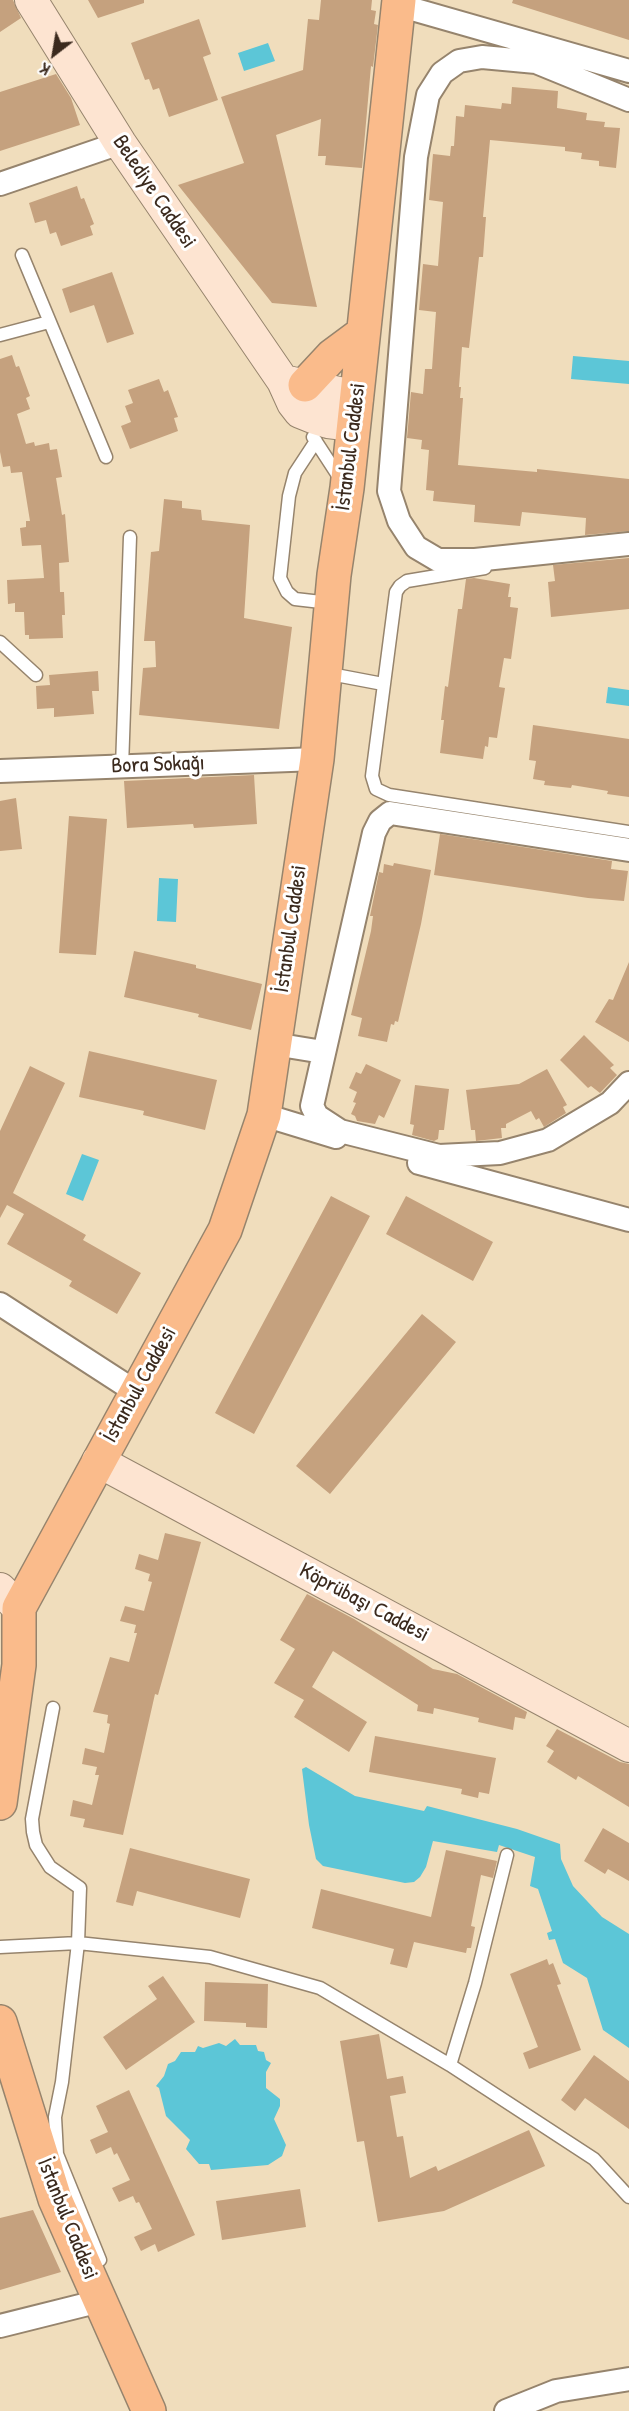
<!DOCTYPE html>
<meta charset="utf-8">
<style>
body{margin:0}
#map{position:relative;width:629px;height:2411px;overflow:hidden;background:#f0ddbc;font-family:"Patrick Hand",sans-serif}
canvas{display:block}
.north{position:absolute;left:24px;top:24px;width:60px;height:60px;-webkit-text-stroke:4px #fff;paint-order:stroke;rotate:211deg;font-size:16px;font-weight:700;line-height:24px;text-align:center;color:#3b2a1e}
.north::after{content:'';display:block;margin:auto;width:21px;height:27px;background:#3b2a1e;clip-path:polygon(50% 0,100% 100%,50% 72%,0 100%)}
</style>
<div id="map">
<canvas width="629" height="2411"></canvas>
<div class="north">K</div>
</div>
<script>
const context = document.querySelector('canvas').getContext('2d');
context.lineJoin = 'round';
function fill(path, color) {
  context.fillStyle = color;
  context.fill(path, 'evenodd');
}
function shape(rows) {
  const path = new Path2D();
  for (const r of rows) {
    path.moveTo(r[0], r[1]);
    for (let i = 2; i < r.length; i += 2) path.lineTo(r[i], r[i + 1]);
  }
  return path;
}
function trace(path, color, width, dash) {
  context.strokeStyle = color;
  context.lineWidth = width;
  context.lineCap = dash ? 'butt' : 'round';
  context.setLineDash(dash || []);
  context.stroke(path);
}
function drawText(font, color, halo, rows, align = 'center') {
  context.font = font + ' "Patrick Hand",sans-serif';
  context.lineWidth = 6;
  context.setLineDash([]);
  context.textBaseline = 'middle';
  context.strokeStyle = halo;
  context.fillStyle = color;
  for (const [text, x, y, turn = 0] of rows) {
    context.save();
    context.translate(x, y);
    context.rotate((+turn || 0) * Math.PI / 180);
    context.textAlign = isNaN(turn) ? turn : align;
    if (halo) context.strokeText(text, 0, 0);
    context.fillText(text, 0, 0);
    context.restore();
  }
}
const water = shape([
 [268,43,275,61,244,71,238,53],
 [573,356,629,361,629,384,571,379],
 [608,687,629,690,629,706,606,703],
 [159,878,178,879,176,922,157,921],
 [82,1154,99,1160,83,1201,66,1194],
 [306,1767,355,1796,424,1811,427,1806,517,1829,560,1844,561,1859,573,1886,602,1917,629,1934,629,2048,603,2030,587,1978,563,1963,555,1939,549,1940,547,1933,552,1931,538,1889,530,1886,535,1857,499,1845,497,1852,433,1841,426,1867,420,1877,414,1882,405,1883,323,1866,316,1859,309,1825,302,1769],
 [235,2039,240,2045,256,2045,258,2051,264,2052,266,2060,271,2063,266,2072,266,2088,280,2099,280,2106,274,2119,286,2145,282,2156,268,2165,211,2170,209,2164,199,2164,186,2149,190,2140,166,2116,159,2088,156,2086,164,2076,168,2064,175,2061,181,2052,195,2052,198,2046,203,2048,219,2043,226,2046]
]);
const building = shape([
 [0,0,13,0,21,18,0,32],
 [88,0,144,0,144,3,98,18],
 [321,0,372,0,371,10,376,11,374,24,378,25,373,67,371,66,362,168,325,165,326,156,318,156,321,119,276,135,317,307,272,303,178,185,244,163,221,97,303,70,308,19,319,20],
 [513,0,629,0,629,40,512,3],
 [199,19,211,54,203,57,218,100,169,117,159,88,153,90,149,79,145,80,131,43],
 [56,74,71,98,80,125,0,151,0,92],
 [512,87,558,91,557,108,587,113,586,120,605,122,604,127,620,128,616,168,599,166,599,161,581,159,582,153,565,151,565,147,490,140,483,217,486,217,483,257,479,257,469,348,462,347,459,387,461,387,460,398,463,398,458,465,537,472,537,469,629,479,629,531,585,535,586,518,522,512,520,526,474,522,475,505,433,501,434,491,426,490,429,450,421,449,422,440,407,438,411,392,423,394,425,369,432,369,436,312,419,310,423,264,438,266,443,202,429,200,433,154,450,156,451,146,454,146,456,116,464,117,465,105,501,109,502,103,511,104],
 [77,186,81,199,84,198,94,224,90,226,93,235,61,246,56,232,50,234,46,220,35,223,29,203],
 [112,272,134,334,107,343,94,305,70,313,62,289],
 [12,355,16,367,19,366,30,396,26,398,30,409,17,414,26,444,34,442,35,446,49,443,50,450,57,449,62,477,56,478,62,515,65,514,69,562,59,563,60,592,64,592,65,615,62,615,63,638,29,639,29,635,25,635,24,612,15,612,15,603,8,604,7,580,44,578,41,545,22,546,20,528,26,527,26,521,30,521,22,472,11,473,10,466,3,467,0,452,0,359],
 [159,379,164,392,168,390,178,417,174,418,178,431,130,449,121,426,131,422,125,406,133,403,128,390],
 [164,499,182,501,182,508,201,510,202,520,250,525,244,618,292,627,279,729,139,715,143,668,156,667,155,641,144,641,151,552,159,551],
 [629,558,629,609,551,617,548,582,555,581,553,565],
 [474,578,510,584,508,597,511,597,510,607,518,608,511,659,504,658,499,687,505,688,497,738,489,737,488,747,485,746,483,759,440,753,444,720,441,720,445,686,448,687,458,609,462,609,466,579],
 [98,671,99,691,92,691,94,714,54,717,54,708,37,709,36,686,50,685,49,675],
 [533,725,629,739,629,797,607,794,608,791,572,785,571,788,544,785,545,781,533,779,536,761,529,760],
 [254,775,257,824,194,828,193,824,127,828,124,781],
 [16,798,22,849,0,851,0,801],
 [69,816,107,819,96,955,59,953],
 [440,834,612,861,611,869,628,871,624,901,588,898,434,875],
 [394,863,431,870,421,924,398,1022,395,1021,394,1025,391,1024,387,1042,358,1036,362,1018,351,1015,371,931,373,916,370,916,379,872,383,873,384,864,393,866],
 [134,951,196,965,196,968,262,984,251,1030,198,1017,199,1014,124,997],
 [629,962,629,1042,595,1022,609,999,613,1000],
 [584,1035,614,1065,610,1068,617,1075,600,1093,591,1086,588,1088,560,1060],
 [89,1051,217,1080,205,1130,143,1115,144,1111,79,1097],
 [366,1064,401,1080,384,1118,379,1115,375,1124,357,1121,355,1116,351,1114,356,1103,353,1102,357,1092,349,1088,356,1072,361,1074],
 [30,1066,65,1083,13,1193,86,1235,83,1240,141,1273,117,1314,69,1286,72,1281,7,1244,24,1214,7,1205,0,1218,0,1131],
 [547,1069,567,1105,563,1107,566,1113,544,1127,539,1118,536,1120,531,1111,506,1124,506,1128,501,1128,502,1138,476,1141,475,1130,471,1130,466,1090,519,1084],
 [415,1085,449,1089,444,1130,439,1130,438,1139,434,1141,412,1135,414,1125,410,1124],
 [331,1196,370,1216,254,1434,215,1413],
 [406,1196,493,1242,473,1281,386,1234],
 [422,1314,456,1342,330,1494,296,1466],
 [165,1533,201,1542,158,1695,155,1694,123,1835,83,1827,85,1819,70,1816,73,1800,92,1805,99,1775,95,1775,97,1767,82,1764,85,1748,104,1753,110,1724,107,1723,108,1715,93,1712,110,1657,129,1662,137,1633,134,1633,136,1625,120,1621,125,1606,144,1611,152,1582,148,1581,150,1574,135,1569,139,1554,158,1560],
 [307,1594,354,1619,433,1669,457,1674,527,1712,525,1719,515,1717,513,1730,478,1722,479,1718,434,1708,433,1714,417,1711,418,1705,333,1651,312,1687,367,1722,349,1752,294,1717,304,1700,274,1683,295,1649,280,1640],
 [557,1729,620,1762,629,1764,629,1807,578,1776,576,1780,547,1762,554,1751,546,1746],
 [375,1736,496,1758,489,1794,479,1792,478,1798,461,1794,462,1789,369,1772],
 [603,1828,629,1843,629,1881,608,1869,605,1874,584,1861],
 [130,1848,250,1879,240,1918,137,1891,133,1906,116,1902],
 [446,1850,497,1861,493,1878,481,1875,471,1926,475,1927,471,1948,467,1948,466,1953,414,1942,407,1968,390,1964,394,1949,312,1928,321,1889,431,1917],
 [547,1959,549,1965,553,1963,561,1984,557,1985,581,2050,529,2069,523,2053,538,2047,510,1974],
 [163,1976,195,2022,126,2070,103,2037,157,1999,148,1986],
 [205,1982,268,1984,267,2028,246,2027,246,2023,204,2021],
 [379,2034,387,2079,403,2076,406,2093,390,2096,397,2137,403,2136,410,2178,436,2166,438,2171,529,2130,545,2166,444,2211,378,2222,364,2141,357,2142,340,2041],
 [594,2055,629,2081,629,2129,585,2098,575,2111,561,2100],
 [129,2090,195,2235,158,2252,155,2244,141,2251,134,2237,152,2229,139,2202,136,2203,133,2196,119,2202,112,2188,130,2180,117,2153,114,2155,111,2147,96,2154,90,2140,108,2132,96,2106],
 [300,2189,306,2227,222,2240,216,2201],
 [33,2210,61,2272,0,2290,0,2218]
]);
const lane = shape([
 [22,255,106,457],
 [0,335,49,322],
 [313,437,341,480],
 [316,441,295,473,289,496,280,578,287,592,295,599,330,603],
 [485,568,407,581,400,586,396,592,372,776,376,789,389,795,629,832],
 [0,642,36,675],
 [325,673,383,684],
 [122,767,130,537],
 [53,1708,32,1819,33,1832,36,1845,50,1867,80,1888,78,1943,62,2082,55,2117,57,2154,100,2260],
 [0,1947,78,1943,210,1957,320,1988,450,2065,594,2159,629,2197],
 [450,2065,475,1983,507,1855]
]);
const street = shape([
 [398,5,629,71],
 [629,100,536,62,482,57,459,61,442,73,428,95,416,157,389,491,399,521,416,547,438,560,475,560,629,544],
 [0,184,120,143],
 [0,771,317,759],
 [629,850,390,813,380,821,374,833,312,1106,317,1116,340,1131,439,1156,500,1153,548,1140,610,1103,629,1083],
 [274,1044,323,1052],
 [264,1115,336,1137],
 [419,1163,629,1220],
 [0,1304,136,1392],
 [0,2326,100,2301],
 [506,2411,556,2391,629,2379]
]);
const secondary = shape([
 [31,0,120,143,283,381,293,403,300,412,315,418,328,422,353,425],
 [283,381,357,397],
 [98,1461,629,1746],
 [0,1589,19,1608]
]);
const primary = shape([
 [305,385,332,356,363,333],
 [0,1803,19,1665,19,1608,225,1230,264,1115,317,759,334,575,347,488,399,0],
 [0,2022,55,2199,149,2411]
]);
const streetNames = [
 ["Belediye Caddesi",154,192,56],
 ["İstanbul Caddesi",351,447,-83],
 ["Bora Sokağı",158,765,-2],
 ["İstanbul Caddesi",291,929,-82],
 ["İstanbul Caddesi",140,1385,-61],
 ["Köprübaşı Caddesi",364,1603,28],
 ["İstanbul Caddesi",67,2219,68]
];
fill(water, '#5cc6d7');
fill(building, '#c5a17e');
trace(lane, '#96846d', 15);
trace(street, '#96846d', 26);
trace(secondary, '#96846d', 34);
trace(primary, '#96846d', 36);
trace(lane, '#fff', 12);
trace(street, '#fff', 22);
trace(secondary, '#fde4d1', 32);
trace(primary, '#fabb8b', 33);
drawText('22px', '#3b2a1e', '#fff', streetNames);
</script>
